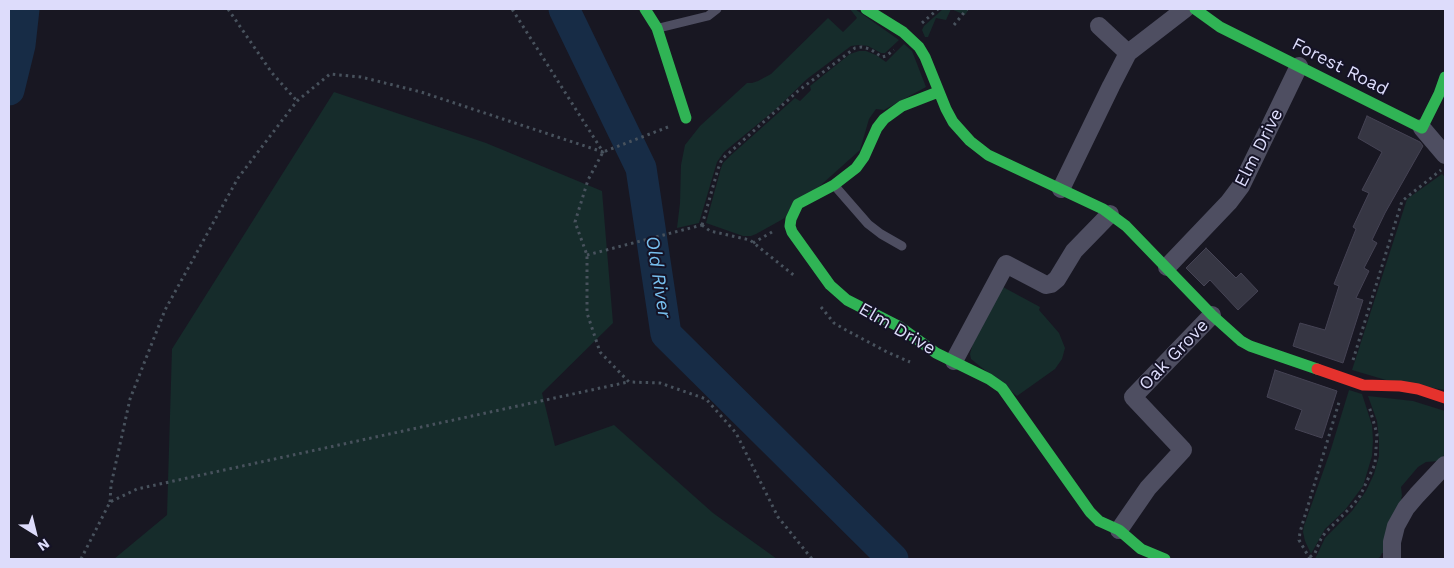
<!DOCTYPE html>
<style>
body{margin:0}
#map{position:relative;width:1454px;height:568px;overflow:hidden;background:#181722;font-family:"Work Sans",sans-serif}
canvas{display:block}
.frame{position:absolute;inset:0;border:10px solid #dddcfb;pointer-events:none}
.north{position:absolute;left:10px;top:508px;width:50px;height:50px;-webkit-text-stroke:4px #151326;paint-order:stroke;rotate:144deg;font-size:14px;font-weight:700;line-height:20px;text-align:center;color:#dddcfb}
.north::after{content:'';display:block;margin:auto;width:18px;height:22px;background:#dddcfb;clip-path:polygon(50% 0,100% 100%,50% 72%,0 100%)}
</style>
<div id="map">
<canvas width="1454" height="568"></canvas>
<div class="frame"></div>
<div class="north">N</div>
</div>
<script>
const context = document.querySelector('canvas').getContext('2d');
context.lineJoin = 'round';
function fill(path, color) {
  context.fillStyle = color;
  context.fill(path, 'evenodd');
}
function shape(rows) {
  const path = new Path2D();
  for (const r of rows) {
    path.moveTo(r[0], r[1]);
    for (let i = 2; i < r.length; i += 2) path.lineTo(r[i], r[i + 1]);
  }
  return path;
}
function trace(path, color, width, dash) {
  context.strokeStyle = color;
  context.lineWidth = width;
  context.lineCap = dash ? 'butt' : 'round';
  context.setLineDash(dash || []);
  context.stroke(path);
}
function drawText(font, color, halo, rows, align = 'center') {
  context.font = font + ' "Work Sans",sans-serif';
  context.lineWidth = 4;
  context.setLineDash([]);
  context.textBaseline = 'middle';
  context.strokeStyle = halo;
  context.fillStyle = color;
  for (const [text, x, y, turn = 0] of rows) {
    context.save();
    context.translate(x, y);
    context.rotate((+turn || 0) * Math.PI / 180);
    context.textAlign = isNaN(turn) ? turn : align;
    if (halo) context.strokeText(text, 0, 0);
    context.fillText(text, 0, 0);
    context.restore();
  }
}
const green = shape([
 [850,9,855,9,899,40,885,53,881,53,868,46,859,45,851,46,807,79,776,109,724,152,717,162,699,223,677,228,680,203,681,165,685,145,700,126,747,83,752,83,758,81,771,74,828,18,843,32,857,18],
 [943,9,969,9,965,15,951,9,946,20,936,18,928,37,925,37,922,30,924,26],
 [904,44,912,51,926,87,884,110,876,109,869,119,860,150,783,219,756,234,751,236,743,236,706,223,721,168,723,163,730,156,795,98,800,101,811,90,810,86,850,54,859,51,866,51,876,55,886,62],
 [334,92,486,143,602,191,613,323,542,393,555,446,614,425,713,513,777,559,114,559,167,515,172,349],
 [1442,174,1445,177,1445,390,1386,380,1352,370,1407,199],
 [1003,287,1040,307,1039,310,1059,333,1065,348,1062,359,1055,369,1017,396,971,359,970,354,973,343],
 [1349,390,1362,394,1372,425,1373,440,1372,456,1363,486,1345,510,1325,529,1311,554,1305,541,1303,532,1304,526,1331,449],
 [1368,396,1413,401,1445,411,1445,454,1439,461,1426,462,1418,467,1401,487,1402,496,1401,498,1403,500,1384,553,1382,553,1380,557,1377,559,1315,559,1325,538,1352,511,1366,491,1374,474,1379,456,1379,439,1377,421]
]);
const river = shape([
 [564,9,641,168,666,334,893,559],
 [9,90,20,45,24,9]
]);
const building = shape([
 [1367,116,1420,142,1423,146,1385,213,1372,240,1377,243,1364,268,1369,271,1356,298,1363,300,1343,363,1293,346,1300,323,1325,330,1339,286,1334,284,1356,229,1353,227,1369,193,1362,190,1382,152,1358,138,1367,116],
 [1206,248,1236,278,1241,273,1258,291,1238,310,1210,280,1204,286,1186,268,1206,248],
 [1275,370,1337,391,1322,438,1295,429,1302,410,1267,397,1275,370]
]);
const path = shape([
 [228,9,272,73,297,101],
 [922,23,938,9],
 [954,25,967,9],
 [668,127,603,152,588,180,575,222,587,255,587,313,600,352,629,382,660,383,706,399,736,433,778,517,812,559],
 [702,225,718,169,722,159,729,153,798,91,855,48,862,47,870,49,882,57,886,56,894,50],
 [702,225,710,231,750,240,796,277],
 [753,243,772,232],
 [587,255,702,225],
 [821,307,834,323,846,330,887,352,910,362],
 [1353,360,1402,201,1441,170],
 [110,502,111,485,130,399,165,310,238,178,297,101,330,74,361,77,421,92,603,152,512,9],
 [1310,557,1315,553,1321,539,1325,533,1353,505,1360,496,1375,464,1377,434,1369,406],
 [81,559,110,502,137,489,628,382],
 [1310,559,1299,540,1300,532,1340,399]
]);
const lane = shape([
 [659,28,708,16,717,9],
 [834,185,868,224,881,234,902,246]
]);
const street = shape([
 [1099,26,1128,53],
 [1422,128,1445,155],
 [1061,189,1111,86,1128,53,1185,9],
 [1167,267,1229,202,1241,186,1299,66],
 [954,361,1006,264,1046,285,1051,284,1057,279,1074,251,1110,214],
 [1119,530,1148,488,1183,450,1133,397,1212,315],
 [1392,559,1392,542,1396,526,1406,508,1417,495,1445,465]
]);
const fast = shape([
 [645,9,657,28,686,118],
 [866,9,903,32,919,47,925,57,946,109,953,122,970,141,988,155,1103,209,1126,226,1212,315,1241,341,1250,346,1317,369],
 [1195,9,1220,27,1422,128,1439,94,1445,77],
 [938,92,902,106,884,119,877,128,864,157,856,168,834,185,798,204,791,219,790,226,792,232,830,285,847,300,900,327,936,353,989,379,1002,388,1090,512,1099,521,1119,530,1141,549,1165,559]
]);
const jam = shape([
 [1317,369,1363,385,1400,386,1418,389,1445,398]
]);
const streetNames = [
 ["Forest Road",1340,67,27],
 ["Elm Drive",1259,148,-63],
 ["Elm Drive",897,329,30],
 ["Oak Grove",1174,355,-46]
];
const waterNames = [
 ["Old River",658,277,81]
];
fill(green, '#162c2b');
trace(river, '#172c46', 31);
fill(building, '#363643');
trace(building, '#454354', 1);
trace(path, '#48525d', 3, [2.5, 4]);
trace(lane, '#4e4e61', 9);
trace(street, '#4e4e61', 18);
trace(fast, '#30b455', 11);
trace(jam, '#e5322d', 11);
drawText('18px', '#dddcfb', '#151326', streetNames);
drawText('italic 19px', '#77bfee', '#151326', waterNames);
</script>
